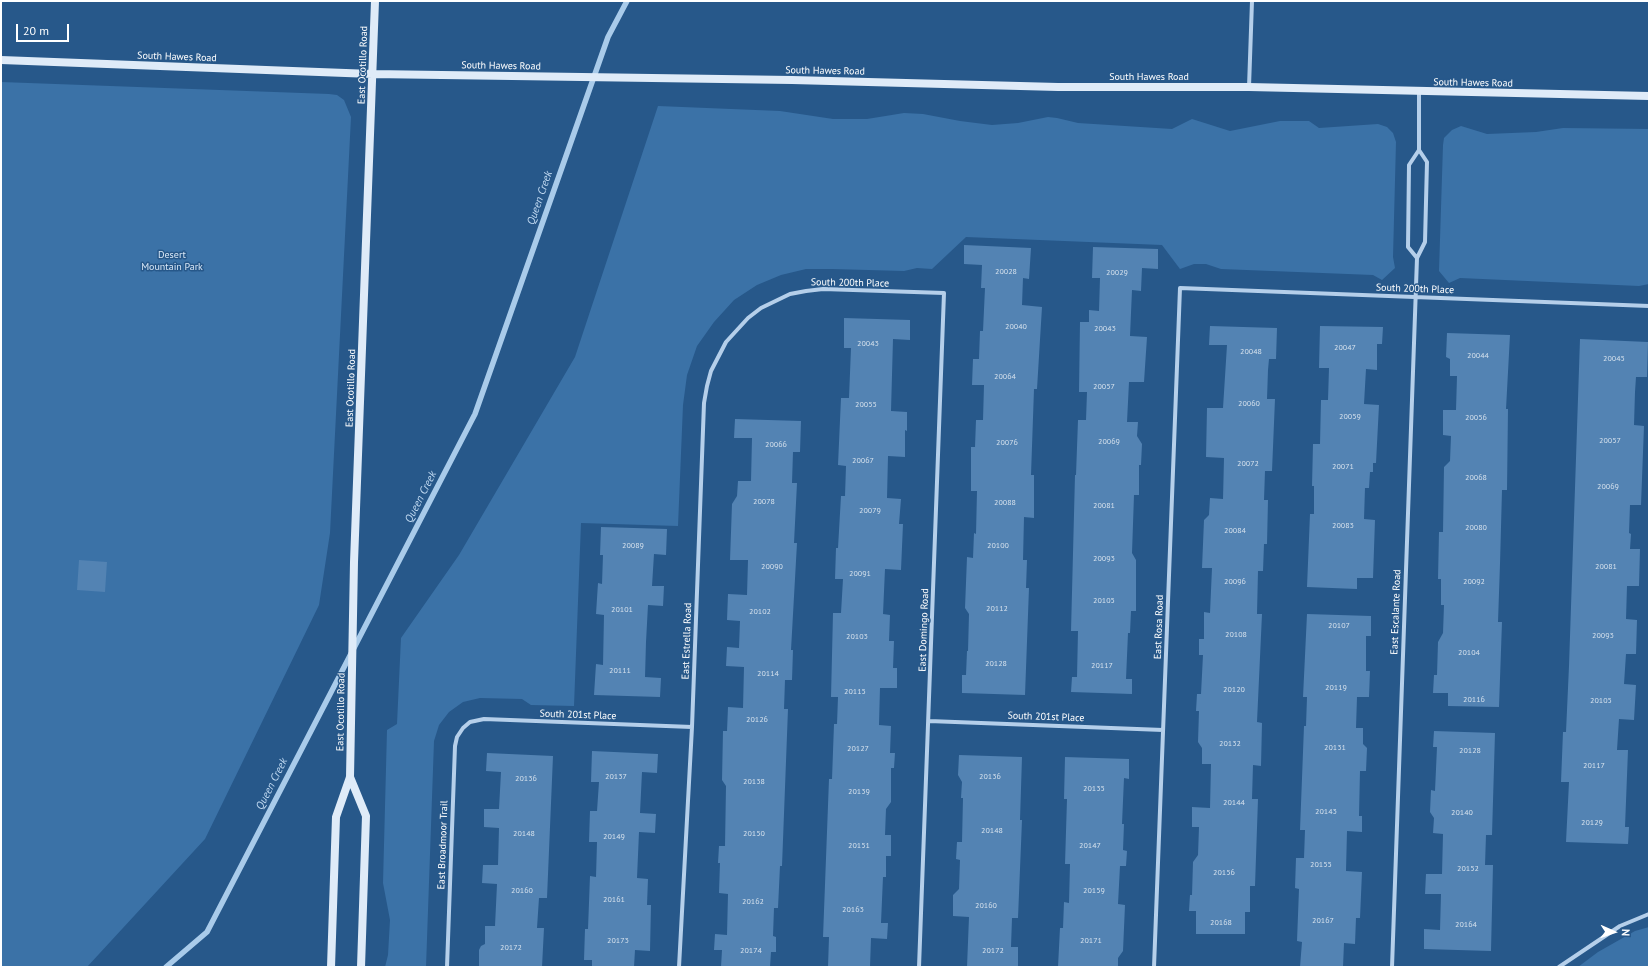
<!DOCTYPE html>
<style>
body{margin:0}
#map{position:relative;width:1650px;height:968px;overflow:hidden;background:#27588a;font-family:"PT Sans",sans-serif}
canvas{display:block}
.frame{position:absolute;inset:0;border:2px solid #fff;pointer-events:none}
.north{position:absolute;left:1594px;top:912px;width:40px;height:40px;-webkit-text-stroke:3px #27588a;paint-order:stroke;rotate:92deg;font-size:11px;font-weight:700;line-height:16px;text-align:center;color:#fff}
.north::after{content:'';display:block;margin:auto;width:14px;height:18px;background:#fff;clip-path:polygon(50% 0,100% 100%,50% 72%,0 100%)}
.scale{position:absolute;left:16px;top:24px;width:53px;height:18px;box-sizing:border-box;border:2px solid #fff;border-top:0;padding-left:5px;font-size:12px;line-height:14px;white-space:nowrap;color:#fff;-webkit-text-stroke:3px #27588a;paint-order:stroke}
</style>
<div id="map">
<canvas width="1650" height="968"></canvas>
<div class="frame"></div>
<div class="north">N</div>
<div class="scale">20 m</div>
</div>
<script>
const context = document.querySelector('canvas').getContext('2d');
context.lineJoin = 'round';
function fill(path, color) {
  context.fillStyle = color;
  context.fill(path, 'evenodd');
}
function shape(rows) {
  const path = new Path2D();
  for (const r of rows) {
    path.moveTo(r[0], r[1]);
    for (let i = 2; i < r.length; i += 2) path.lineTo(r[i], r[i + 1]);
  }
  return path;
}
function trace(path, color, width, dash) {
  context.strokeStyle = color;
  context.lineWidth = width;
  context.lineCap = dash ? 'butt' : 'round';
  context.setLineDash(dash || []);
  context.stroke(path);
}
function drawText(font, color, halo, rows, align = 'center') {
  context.font = font + ' "PT Sans",sans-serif';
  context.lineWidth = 3;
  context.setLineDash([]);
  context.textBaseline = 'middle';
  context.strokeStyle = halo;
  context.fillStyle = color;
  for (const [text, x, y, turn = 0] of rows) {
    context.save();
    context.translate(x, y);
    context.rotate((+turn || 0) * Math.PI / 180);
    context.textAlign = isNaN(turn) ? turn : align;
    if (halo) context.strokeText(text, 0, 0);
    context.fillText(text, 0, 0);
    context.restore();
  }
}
const green = shape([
 [1,82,329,94,337,95,344,100,351,117,330,533,319,605,205,839,87,967,1,967],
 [658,106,780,111,833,119,867,119,904,113,923,114,960,121,992,125,1018,123,1048,117,1057,118,1078,123,1172,129,1192,119,1230,131,1280,121,1309,121,1319,128,1378,124,1387,127,1393,133,1396,142,1393,257,1395,268,1382,280,1373,275,1221,269,1206,264,1194,264,1180,269,1162,245,966,237,932,269,917,268,904,271,832,269,806,269,781,275,757,285,734,300,714,322,697,346,687,375,683,405,678,526,581,523,574,706,531,705,522,699,480,698,463,702,449,712,439,725,434,741,426,967,385,967,388,955,390,920,383,883,387,730,397,724,401,638,459,555,575,357],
 [1461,126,1487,134,1536,132,1563,128,1649,129,1649,284,1639,286,1460,278,1449,283,1439,271,1443,145,1444,138,1452,130],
 [1649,927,1649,967,1578,967,1598,952,1635,931]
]);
const stream = shape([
 [166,967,207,932,475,414,608,37,627,1]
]);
const building = shape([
 [964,245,1031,248,1029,279,1023,278,1022,305,1042,307,1037,389,1034,389,1031,475,1034,475,1034,518,1024,517,1023,560,1027,560,1026,588,1029,588,1025,695,962,693,962,675,966,675,967,651,968,651,969,614,965,608,967,557,973,558,974,533,976,534,977,491,971,491,971,447,975,447,976,420,983,420,984,385,972,385,973,359,979,359,980,331,983,331,985,288,981,288,982,265,964,264],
 [1093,247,1158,249,1158,269,1142,268,1141,291,1132,290,1130,336,1147,337,1144,382,1129,382,1127,422,1138,422,1137,436,1142,444,1141,465,1139,465,1139,495,1134,495,1132,553,1136,560,1136,611,1131,611,1130,633,1128,633,1126,679,1132,679,1132,694,1071,692,1072,677,1077,677,1078,631,1071,631,1075,475,1076,475,1078,420,1086,420,1087,392,1079,392,1080,322,1089,322,1089,310,1099,311,1100,278,1092,278],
 [844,318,910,320,910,340,893,339,891,411,907,412,907,431,905,430,905,457,888,456,887,498,901,499,899,524,903,524,901,570,885,569,883,614,890,615,889,641,894,641,893,668,897,668,897,688,880,688,879,725,891,726,890,753,895,753,894,768,891,768,891,802,886,809,885,835,891,835,891,856,886,856,886,877,883,877,881,923,888,923,887,939,871,938,870,967,828,967,829,937,823,937,829,779,832,779,834,724,837,724,838,697,831,697,833,613,841,613,843,579,835,579,836,548,838,548,841,496,845,496,846,466,838,465,841,398,849,398,851,348,844,348],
 [1210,326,1277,328,1276,359,1269,359,1268,370,1267,399,1275,399,1272,471,1265,471,1264,500,1268,500,1267,544,1264,544,1263,571,1258,571,1257,614,1262,614,1257,722,1262,723,1261,766,1253,765,1252,799,1258,799,1255,886,1250,886,1250,912,1245,912,1245,934,1196,934,1196,911,1189,911,1190,895,1192,895,1193,862,1198,855,1199,827,1192,827,1192,807,1210,808,1211,764,1202,764,1202,748,1198,742,1199,711,1196,711,1197,694,1201,694,1203,655,1199,655,1199,639,1204,639,1204,612,1210,613,1212,568,1202,568,1204,520,1209,515,1210,498,1223,499,1224,458,1206,457,1207,408,1223,408,1227,345,1209,345],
 [1320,326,1383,327,1382,344,1377,344,1377,370,1366,369,1364,404,1379,405,1376,463,1373,463,1373,472,1370,472,1369,488,1365,488,1364,519,1375,520,1373,578,1357,578,1357,589,1307,587,1310,514,1314,514,1314,486,1312,486,1313,444,1320,444,1321,400,1328,400,1329,368,1319,368],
 [1447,333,1510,335,1506,409,1508,409,1507,490,1502,490,1500,564,1498,622,1502,622,1499,707,1448,706,1448,693,1433,693,1434,675,1437,675,1438,642,1443,633,1444,605,1441,605,1441,579,1438,579,1439,532,1443,532,1444,467,1450,461,1451,436,1443,435,1443,410,1456,410,1457,376,1450,376,1450,359,1446,357],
 [1580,339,1648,342,1647,377,1636,377,1635,392,1634,425,1644,426,1641,505,1630,505,1629,533,1631,534,1630,549,1640,549,1639,586,1627,586,1626,619,1637,620,1636,654,1626,654,1624,684,1636,685,1634,720,1619,719,1617,750,1628,750,1625,827,1629,827,1628,844,1566,842,1569,782,1561,782,1563,732,1566,732,1569,666],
 [735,419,801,421,800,452,793,452,792,483,797,483,794,543,797,543,791,650,793,650,792,680,785,680,784,709,788,709,782,866,780,866,778,908,774,908,773,936,776,937,776,952,771,952,770,967,721,967,722,950,714,950,715,934,727,935,728,894,719,893,720,863,718,863,719,846,725,846,726,786,722,780,723,731,727,731,728,707,743,708,744,667,726,666,727,647,739,648,740,621,727,620,728,594,747,595,748,560,730,560,732,504,737,496,738,481,751,481,752,438,734,438],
 [601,527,667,529,666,555,654,554,652,586,664,586,663,606,648,605,646,642,645,677,661,678,660,697,594,695,596,664,603,665,604,615,596,614,598,583,602,584,603,555,600,555],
 [79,560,107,562,105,592,77,590],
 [1307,614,1371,616,1371,636,1366,636,1366,671,1370,671,1369,697,1357,697,1356,728,1363,728,1363,744,1367,748,1366,771,1360,771,1359,816,1362,816,1362,832,1347,831,1346,871,1362,872,1360,918,1356,918,1355,944,1344,943,1343,967,1300,967,1302,942,1297,941,1299,889,1295,888,1296,858,1304,858,1305,830,1300,830,1304,726,1306,726,1307,697,1303,697],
 [1434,731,1495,733,1492,835,1486,835,1485,865,1493,865,1491,951,1424,949,1424,929,1440,930,1441,894,1425,894,1426,874,1442,874,1443,834,1433,833,1434,818,1430,812,1431,790,1435,791,1437,747,1433,747],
 [592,751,658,754,657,773,642,772,640,813,656,814,655,833,639,832,637,878,648,879,647,905,651,905,650,951,635,950,634,967,592,967,592,960,584,960,585,929,588,929,590,876,596,877,597,842,589,842,590,811,597,811,599,782,591,782],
 [487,753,553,756,547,898,539,898,537,928,544,928,542,967,479,967,479,950,481,946,485,944,485,926,495,926,497,884,482,883,483,865,498,865,499,828,484,827,484,809,499,809,501,772,486,771],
 [959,755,1022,757,1020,820,1022,820,1018,918,1012,918,1011,947,1018,947,1018,967,967,967,969,917,953,916,953,895,959,889,960,860,956,859,957,842,962,842,963,798,961,798,962,782,958,775],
 [1065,757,1129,759,1129,779,1124,778,1122,824,1124,824,1123,850,1127,851,1126,866,1120,866,1118,904,1125,905,1123,951,1118,958,1118,967,1058,967,1060,928,1063,928,1064,902,1069,903,1070,864,1065,864,1067,799,1064,799]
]);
const street = shape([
 [1249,87,1252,1],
 [1417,258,1408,247,1409,165,1419,150,1419,92],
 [929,721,1163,730],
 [447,967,455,746,457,737,463,728,470,722,484,719,692,727],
 [679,967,692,727,704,403,707,386,711,371,726,342,748,318,761,308,790,294,806,291,823,289,944,293,919,967],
 [1154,967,1180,288,1649,306],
 [1392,967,1417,258,1425,242,1427,162,1419,150],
 [1559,967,1620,926,1649,914]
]);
const secondary = shape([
 [1,60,372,74,792,80,1058,87,1249,87,1649,96],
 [350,777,366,816,361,967],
 [331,967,336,817,350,777,354,562,375,1]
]);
const numberNames = [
 ["20028",1006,272],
 ["20029",1117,273],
 ["20040",1016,327],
 ["20043",1105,329],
 ["20043",868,344],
 ["20047",1345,348],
 ["20048",1251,352],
 ["20044",1478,356],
 ["20045",1614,359],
 ["20064",1005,377],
 ["20057",1104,387],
 ["20060",1249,404],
 ["20055",866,405],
 ["20059",1350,417],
 ["20056",1476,418],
 ["20057",1610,441],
 ["20069",1109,442],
 ["20076",1007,443],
 ["20066",776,445],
 ["20067",863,461],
 ["20072",1248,464],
 ["20071",1343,467],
 ["20068",1476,478],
 ["20069",1608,487],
 ["20078",764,502],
 ["20088",1005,503],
 ["20081",1104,506],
 ["20079",870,511],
 ["20083",1343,526],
 ["20080",1476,528],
 ["20084",1235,531],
 ["20089",633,546],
 ["20100",998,546],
 ["20093",1104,559],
 ["20090",772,567],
 ["20081",1606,567],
 ["20091",860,574],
 ["20096",1235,582],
 ["20092",1474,582],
 ["20105",1104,601],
 ["20112",997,609],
 ["20101",622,610],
 ["20102",760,612],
 ["20107",1339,626],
 ["20108",1236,635],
 ["20093",1603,636],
 ["20103",857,637],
 ["20104",1469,653],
 ["20128",996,664],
 ["20117",1102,666],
 ["20111",620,671],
 ["20114",768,674],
 ["20119",1336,688],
 ["20120",1234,690],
 ["20115",855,692],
 ["20116",1474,700],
 ["20105",1601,701],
 ["20126",757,720],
 ["20132",1230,744],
 ["20131",1335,748],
 ["20127",858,749],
 ["20128",1470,751],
 ["20117",1594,766],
 ["20137",616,777],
 ["20136",990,777],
 ["20136",526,779],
 ["20138",754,782],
 ["20135",1094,789],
 ["20139",859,792],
 ["20144",1234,803],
 ["20143",1326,812],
 ["20140",1462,813],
 ["20129",1592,823],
 ["20148",992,831],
 ["20148",524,834],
 ["20150",754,834],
 ["20149",614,837],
 ["20151",859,846],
 ["20147",1090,846],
 ["20155",1321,865],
 ["20152",1468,869],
 ["20156",1224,873],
 ["20160",522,891],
 ["20159",1094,891],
 ["20161",614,900],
 ["20162",753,902],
 ["20160",986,906],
 ["20163",853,910],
 ["20167",1323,921],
 ["20168",1221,923],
 ["20164",1466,925],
 ["20173",618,941],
 ["20171",1091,941],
 ["20172",511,948],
 ["20174",751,951],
 ["20172",993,951]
];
const streetNames = [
 ["South Hawes Road",177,57,2],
 ["East Ocotillo Road",363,65,-88],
 ["South Hawes Road",501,66,1],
 ["South Hawes Road",825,71,1],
 ["South Hawes Road",1149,77],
 ["South Hawes Road",1473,83,1],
 ["South 200th Place",850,283,1],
 ["South 200th Place",1415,289,2],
 ["East Ocotillo Road",351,388,-88],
 ["East Escalante Road",1396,612,-88],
 ["East Rosa Road",1159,627,-88],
 ["East Domingo Road",924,630,-88],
 ["East Estrella Road",687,641,-88],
 ["East Ocotillo Road",341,712,-89],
 ["South 201st Place",578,715,2],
 ["South 201st Place",1046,717,2],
 ["East Broadmoor Trail",443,845,-88]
];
const parkNames = [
 ["Desert",172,255],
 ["Mountain Park",172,267]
];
const waterNames = [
 ["Queen Creek",540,198,-71],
 ["Queen Creek",421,497,-63],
 ["Queen Creek",272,784,-63]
];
fill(green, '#3b72a7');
trace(stream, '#a9cbea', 5.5);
fill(building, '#5383b3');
trace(street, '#b5cfea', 4);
trace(secondary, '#dfebf8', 8);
drawText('8px', '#d4e0ec', null, numberNames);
drawText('10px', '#fff', '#27588a', streetNames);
drawText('10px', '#d9e8f7', '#27588a', parkNames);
drawText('italic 11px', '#c0d9f1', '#27588a', waterNames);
</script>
